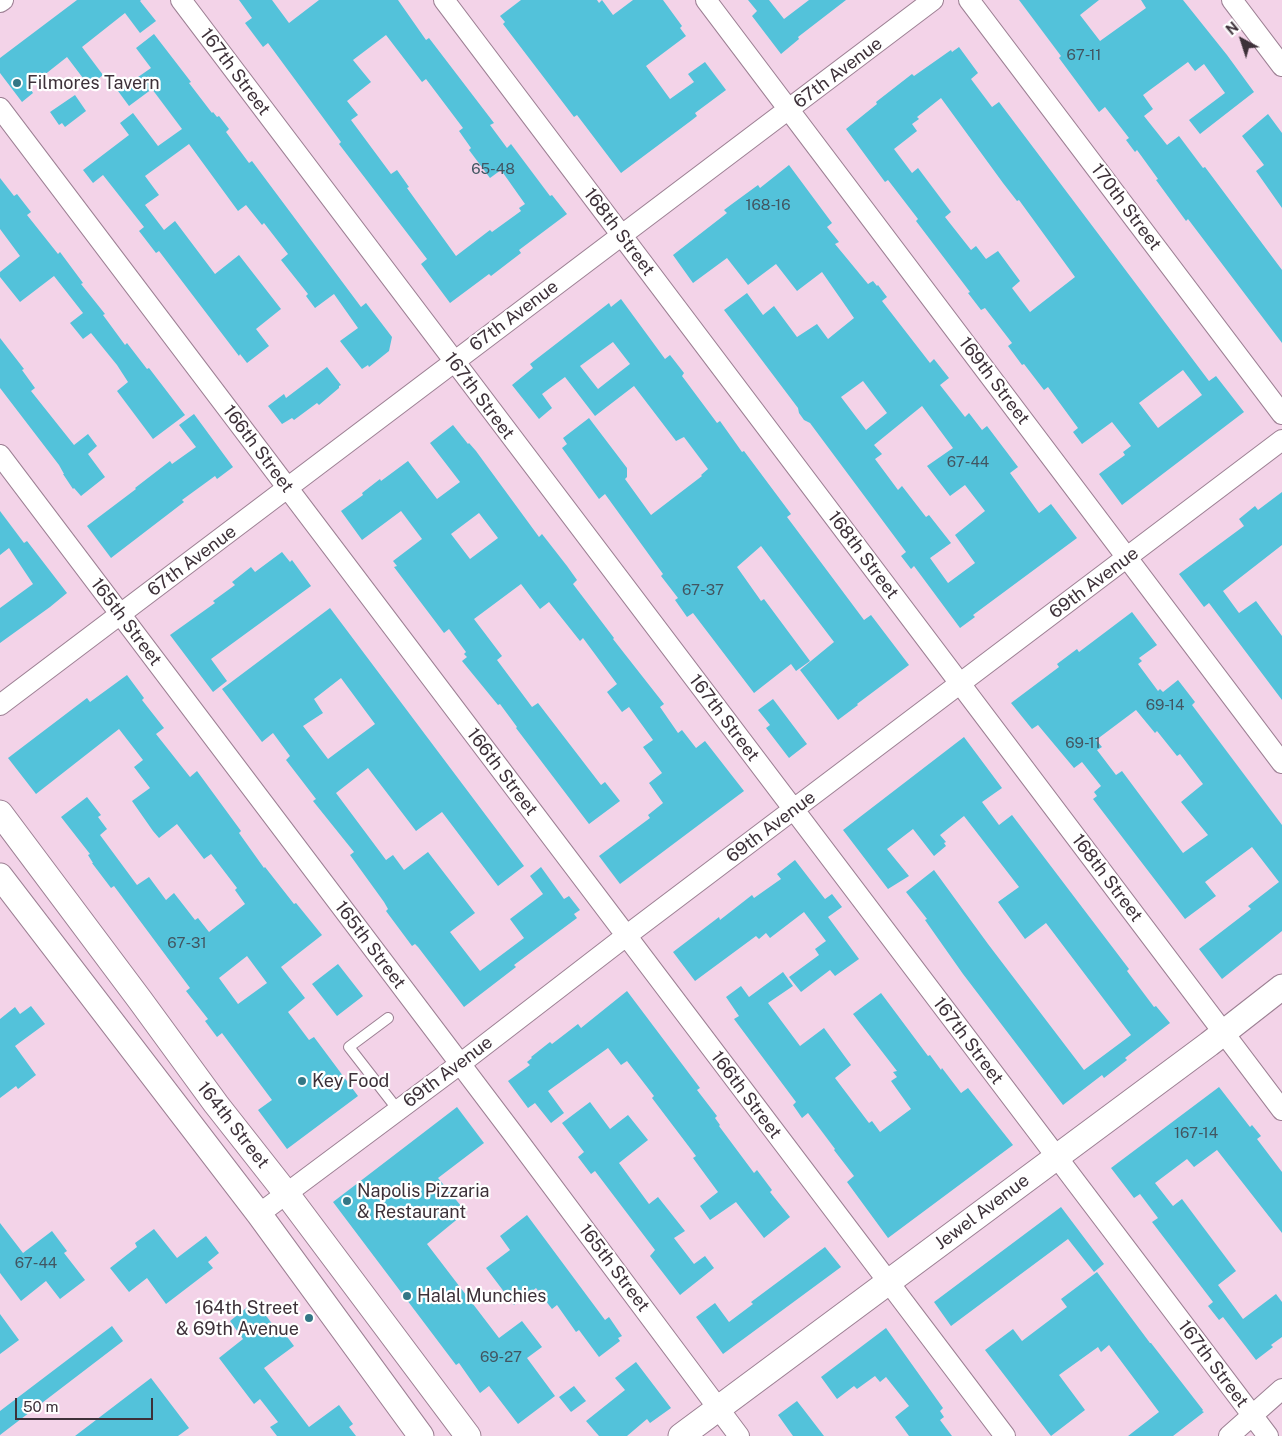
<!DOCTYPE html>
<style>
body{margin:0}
#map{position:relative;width:1282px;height:1436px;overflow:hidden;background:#f3d3e8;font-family:"Public Sans",sans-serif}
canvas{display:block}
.north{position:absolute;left:1217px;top:15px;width:50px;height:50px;-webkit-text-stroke:4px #fff;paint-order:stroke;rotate:320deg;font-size:14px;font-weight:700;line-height:20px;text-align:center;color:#3d3139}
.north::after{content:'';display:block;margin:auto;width:18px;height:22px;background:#3d3139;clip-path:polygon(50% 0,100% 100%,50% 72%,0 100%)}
.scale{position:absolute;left:15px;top:1398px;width:138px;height:22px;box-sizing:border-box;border:2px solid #3d3139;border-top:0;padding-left:6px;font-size:15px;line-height:18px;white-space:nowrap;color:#3d3139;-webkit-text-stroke:4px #fff;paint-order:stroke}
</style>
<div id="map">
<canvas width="1282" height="1436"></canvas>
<div class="north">N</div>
<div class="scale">50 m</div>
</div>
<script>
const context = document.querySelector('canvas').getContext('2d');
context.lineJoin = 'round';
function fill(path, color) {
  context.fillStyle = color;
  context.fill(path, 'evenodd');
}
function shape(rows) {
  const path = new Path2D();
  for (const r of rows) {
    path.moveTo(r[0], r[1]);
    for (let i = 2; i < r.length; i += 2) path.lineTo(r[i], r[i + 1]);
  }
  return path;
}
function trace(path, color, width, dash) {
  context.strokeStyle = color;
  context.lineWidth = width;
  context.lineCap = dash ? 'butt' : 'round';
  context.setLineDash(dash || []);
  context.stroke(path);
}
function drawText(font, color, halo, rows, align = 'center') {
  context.font = font + ' "Public Sans",sans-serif';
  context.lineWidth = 4.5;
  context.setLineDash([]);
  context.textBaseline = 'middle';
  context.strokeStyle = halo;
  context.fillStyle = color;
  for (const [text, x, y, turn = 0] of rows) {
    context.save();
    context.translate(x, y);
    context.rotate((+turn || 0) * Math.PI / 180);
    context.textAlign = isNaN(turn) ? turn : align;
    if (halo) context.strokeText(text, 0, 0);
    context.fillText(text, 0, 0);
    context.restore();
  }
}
const building = shape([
 [77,0,141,0,140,1,156,21,140,33,125,13,82,47,103,75,89,86,67,57,29,87,33,93,22,102,0,73,0,58],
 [239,0,272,0,289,23,319,0,398,0,426,40,429,38,494,123,490,125,507,148,511,144,550,196,552,195,567,214,519,250,521,253,491,276,489,274,450,303,421,264,427,259,339,144,341,142,268,43,263,47,245,23,252,18],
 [386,35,422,82,426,79,463,128,459,131,471,148,469,150,490,178,501,170,525,204,519,208,521,211,492,232,490,230,456,256,407,188,409,187,397,170,391,174,351,120,358,115,347,101,371,82,353,60],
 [521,0,597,0,599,3,602,0,613,15,633,0,663,0,682,26,680,28,686,36,646,66,670,99,694,82,688,74,705,62,726,90,695,113,697,116,692,120,621,173,577,115,574,117,503,24,505,22,500,16],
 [748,0,769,0,784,19,809,0,846,0,798,37,799,39,781,54,752,16,757,11],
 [1019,0,1099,0,1080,15,1100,41,1146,8,1141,0,1183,0,1227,55,1254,92,1200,134,1189,120,1225,93,1204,64,1195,71,1188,62,1143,95,1153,109,1144,116,1167,145,1179,136,1203,168,1205,167,1282,270,1282,343,1188,219,1186,221,1156,180,1158,179,1137,150,1135,152,1126,140,1129,138,1105,107,1099,112,1059,58,1061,56],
 [154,34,191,82,189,83,212,113,213,112,217,117,219,116,229,129,226,132,249,163,252,161,361,307,366,303,392,337,389,351,369,367,368,365,362,369,340,341,358,328,334,294,315,308,306,296,308,294,281,260,288,254,264,223,262,225,246,205,238,211,189,144,145,176,159,195,145,205,164,230,175,221,215,274,239,255,281,309,256,329,269,346,247,363,240,354,239,356,159,251,156,253,139,231,144,227,103,175,93,183,83,170,129,135,120,123,133,113,158,146,182,129,152,89,129,106,118,91,151,68,136,48],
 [959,47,978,73,971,79,992,107,999,102,1209,381,1216,376,1244,412,1122,505,1099,474,1125,455,1123,452,1131,446,1112,422,1082,444,1073,432,1078,428,1048,387,1044,390,1024,364,1022,365,1008,346,1012,343,985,308,981,310,968,293,970,292,916,221,918,219,888,180,885,182,846,129,877,104,876,102,912,74,914,76,951,50,952,52],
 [941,98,1003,183,1017,201,1019,200,1075,277,1030,312,1012,288,1020,281,998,251,986,259,976,246,971,250,945,217,951,212,918,168,912,173,894,149,917,131,912,124,919,119,917,117],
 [1183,370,1202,395,1158,428,1139,403],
 [75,95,86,111,65,127,62,123,59,125,50,112],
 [1268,114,1282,133,1282,208,1256,171,1264,165,1242,136],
 [789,165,832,223,827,227,839,242,835,244,868,284,873,281,877,286,878,285,887,297,882,301,930,363,934,359,949,378,940,385,965,417,969,413,982,430,987,426,1018,467,1010,473,1039,513,1051,504,1077,538,973,615,975,617,960,628,914,566,911,569,901,556,906,552,810,423,804,420,799,413,798,408,724,310,747,293,763,315,774,306,797,337,817,324,828,339,854,318,822,272,797,291,776,264,748,285,727,258,693,283,673,255,727,213,724,210,732,204,758,185,760,188],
 [863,381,887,413,866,430,841,397],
 [922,406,953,448,927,466,950,496,965,485,985,511,955,535,975,563,948,583,930,558,951,543,929,515,926,517,902,486,898,490,875,459,882,454,874,445],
 [0,178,14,196,17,194,31,212,27,215,58,254,60,252,83,283,81,284,105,314,103,315,125,345,127,343,147,369,149,368,185,415,153,439,117,391,128,382,117,365,91,333,83,339,70,323,83,313,54,276,20,302,0,277,0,272,20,256,0,229],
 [621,299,665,359,670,355,684,373,682,376,717,423,720,421,742,452,744,451,791,514,787,517,864,620,871,615,909,665,857,704,858,705,838,720,800,670,834,642,761,546,737,567,761,601,764,599,810,661,796,671,791,664,754,693,693,613,687,617,675,600,678,598,661,576,663,574,605,494,599,499,562,448,567,444,563,438,589,418,627,468,627,477,625,479,651,515,702,476,701,475,708,469,684,437,676,441,634,386,595,416,565,377,542,394,552,408,539,419,512,385,533,368,530,364,609,303,611,307],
 [613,342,630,364,598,389,580,366],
 [0,338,24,369,22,370,35,388,31,391,74,445,88,434,97,446,88,454,105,477,81,496,74,488,73,489,63,474,64,474,59,465,0,388],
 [327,367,341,385,339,386,339,388,319,405,317,403,294,420,292,418,282,424,268,406,284,394,286,398],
 [194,414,233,467,217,479,215,476,182,500,184,502,171,512,111,558,87,526,136,489,135,488,170,461,172,464,196,447,179,425],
 [453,425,468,444,469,443,476,451,539,537,542,534,567,566,577,580,573,584,614,638,613,639,664,704,660,707,678,733,682,730,696,748,705,741,744,791,620,884,599,856,650,818,648,815,663,803,649,783,662,773,643,747,653,740,629,707,622,712,607,692,617,684,583,638,580,641,549,602,540,609,521,584,474,619,502,656,497,660,532,707,538,703,601,785,605,782,620,801,589,824,516,728,517,727,500,704,498,705,462,661,467,657,464,654,466,652,449,629,444,633,394,567,397,566,393,561,422,539,401,511,362,540,341,511,363,495,362,493,380,479,381,481,408,461,437,499,460,482,430,443],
 [479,513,498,538,470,559,451,534],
 [1282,492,1282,545,1223,591,1239,613,1256,601,1282,636,1282,700,1209,603,1204,607,1179,574,1244,526,1239,519,1255,506,1258,510],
 [0,511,24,543,27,541,67,593,50,607,0,643,0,608,33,584,9,548,0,555],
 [282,552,290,562,292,560,311,586,211,659,227,681,213,692,170,635,215,603,213,601,235,585,232,582,251,567,255,572],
 [330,608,524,866,498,886,442,812,416,831,368,768,336,793,386,860,393,855,404,870,428,852,475,913,450,932,480,971,524,938,510,919,543,894,530,876,541,867,564,899,569,896,580,910,574,914,577,918,514,965,516,967,464,1007,418,947,415,944,412,946,386,911,388,909,384,902,350,855,354,852,313,801,316,799,286,760,290,756,273,733,262,742,222,689],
 [341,678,375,724,328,759,303,726,323,713,314,699],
 [1132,612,1157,645,1139,658,1142,661,1138,664,1158,691,1160,689,1163,692,1178,680,1195,702,1192,705,1282,825,1282,931,1222,979,1199,949,1251,909,1248,906,1279,882,1252,847,1205,882,1216,896,1185,919,1093,799,1097,796,1094,792,1101,786,1082,762,1074,768,1038,725,1032,729,1011,703,1059,667,1057,664,1077,649,1079,652],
 [1136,710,1155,733,1157,731,1177,756,1180,754,1203,784,1181,802,1208,835,1183,853,1122,771,1116,775,1097,750,1102,747,1096,740],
 [127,675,144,698,142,700,164,728,156,734,190,777,197,771,241,831,239,833,264,868,265,867,294,904,296,903,322,935,281,967,305,998,288,1012,309,1040,314,1037,358,1096,287,1149,258,1110,272,1100,222,1033,217,1037,205,1021,208,1019,186,991,190,988,114,886,111,888,92,863,93,863,88,855,90,854,61,817,87,797,101,815,98,817,107,829,100,835,137,885,149,877,166,900,174,893,195,920,198,918,209,932,245,904,235,890,237,888,211,854,204,859,177,824,159,838,153,831,132,801,150,788,134,767,143,760,119,729,36,794,8,758,87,698,90,702],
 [247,956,267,983,238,1004,219,978],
 [773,699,807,744,789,758,766,728,770,725,758,710],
 [964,737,1002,788,982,802,999,825,1012,815,1129,969,1127,971,1154,1007,1156,1006,1170,1023,1125,1058,1127,1060,1104,1078,1102,1075,1063,1105,963,974,925,920,927,919,906,892,934,870,988,944,1084,1070,1131,1035,1046,923,1025,939,998,902,1019,887,964,816,940,835,946,842,944,843,946,846,934,856,913,829,887,849,909,876,888,889,843,830],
 [795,860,825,899,832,894,842,907,828,917,859,959,835,976,830,970,801,992,789,977,819,955,815,949,826,941,804,912,770,938,766,933,759,939,756,936,695,981,673,952,719,917,720,920,752,895,754,898,781,879,777,874],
 [338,964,363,996,337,1016,312,984],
 [783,972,793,986,768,1003,800,1046,824,1028,851,1065,835,1078,869,1123,872,1121,880,1132,911,1109,891,1081,897,1077,893,1072,897,1071,853,1014,881,993,928,1056,930,1055,941,1070,942,1068,961,1093,968,1088,1013,1145,888,1238,847,1182,854,1176,834,1150,835,1149,808,1113,802,1118,793,1105,796,1102,734,1019,739,1016,726,997,741,986,749,997],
 [627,991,700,1088,697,1090,717,1116,715,1118,720,1125,719,1126,754,1173,757,1170,772,1190,770,1192,790,1217,764,1238,736,1202,710,1220,700,1206,718,1192,693,1158,696,1156,652,1098,654,1096,627,1061,621,1065,608,1048,548,1091,564,1113,551,1123,535,1103,528,1108,508,1081,530,1065,527,1062,532,1058,531,1057,550,1042,552,1044,578,1024,581,1028],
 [31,1006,45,1024,15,1046,36,1075,18,1089,16,1086,0,1098,0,1019,15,1007,20,1014],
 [1219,1087,1250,1127,1252,1125,1261,1136,1257,1139,1282,1172,1282,1233,1217,1150,1194,1167,1187,1159,1155,1183,1173,1206,1182,1199,1236,1271,1218,1285,1243,1319,1276,1294,1282,1302,1282,1337,1271,1345,1273,1347,1256,1360,1223,1317,1219,1320,1208,1306,1213,1302,1152,1222,1158,1218,1140,1194,1134,1198,1111,1168],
 [590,1102,610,1129,628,1115,648,1140,619,1163,649,1204,658,1197,685,1231,674,1238,694,1264,705,1256,714,1268,680,1295,650,1256,655,1250,595,1171,591,1174,578,1157,584,1152,562,1123],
 [457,1107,484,1143,438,1178,466,1212,427,1244,499,1338,522,1321,542,1347,527,1358,555,1396,518,1424,489,1386,480,1393,459,1363,456,1365,333,1202],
 [1061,1207,1104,1264,1094,1272,1068,1239,951,1326,934,1302],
 [527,1215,605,1320,609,1317,622,1336,618,1338,620,1341,599,1357,579,1330,576,1332,557,1305,552,1309,536,1288,514,1305,486,1268,510,1250,500,1236],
 [0,1223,23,1253,52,1231,67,1251,64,1253,85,1280,60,1299,46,1281,21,1301,0,1273],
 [154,1229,177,1258,206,1236,219,1253,208,1262,213,1268,166,1304,147,1278,129,1292,110,1268,137,1247,135,1243],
 [825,1247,841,1267,723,1354,696,1317,715,1303,729,1322,753,1304,751,1302],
 [1097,1272,1150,1343,1151,1343,1203,1410,1202,1411,1204,1412,1173,1436,1128,1436,1159,1412,1109,1345,1101,1352,1098,1347,1059,1375,1085,1410,1051,1436,985,1350,1013,1329,1022,1341,1067,1307,1061,1299],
 [255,1301,276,1329,279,1326,294,1346,264,1368,309,1427,339,1405,353,1424,349,1427,356,1436,277,1436,270,1427,278,1422,260,1399,254,1404,219,1358,243,1339,230,1321],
 [0,1314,19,1340,0,1354],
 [112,1326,123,1341,0,1435,0,1411],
 [886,1328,943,1408,940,1411,944,1417,940,1420,952,1436,909,1436,895,1417,909,1406,886,1377,880,1382,875,1376,857,1389,854,1386,837,1399,821,1377],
 [636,1362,671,1408,650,1423,647,1419,627,1436,599,1436,586,1421,625,1390,615,1378],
 [151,1378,189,1428,178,1436,75,1436],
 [574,1386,586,1401,571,1412,559,1397],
 [797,1401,804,1410,824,1436,793,1436,778,1415]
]);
const service = shape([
 [388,1018,349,1047,398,1110]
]);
const minor = shape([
 [181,0,1268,1436],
 [444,0,1282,1110],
 [706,0,1282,763],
 [969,0,1282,414],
 [1232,0,1282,66],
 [0,2,3,0],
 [0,108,1005,1436],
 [0,455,511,1131,739,1436],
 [0,705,933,0],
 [259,1214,460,1064,626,936,1282,440],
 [1229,1436,1282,1389]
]);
const tertiary = shape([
 [0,813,140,1000,216,1104,286,1193,468,1436],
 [0,876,259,1214,421,1436],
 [681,1436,1209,1044,1282,987]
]);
const markers = [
 [17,83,5,"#337786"],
 [302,1081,5,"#337786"],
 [347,1201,5,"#337786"],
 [407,1296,5,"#337786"],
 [309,1318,5,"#337786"]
];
const numberNames = [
 ["67-11",1084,55],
 ["65-48",493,169],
 ["168-16",768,205],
 ["67-44",968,462],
 ["67-37",703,590],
 ["69-14",1165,705],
 ["69-11",1083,743],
 ["67-31",187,943],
 ["167-14",1196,1133],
 ["67-44",36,1263],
 ["69-27",501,1357]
];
const streetNames = [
 ["167th Street",235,72,53],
 ["67th Avenue",838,73,-37],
 ["170th Street",1126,207,53],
 ["168th Street",619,232,53],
 ["67th Avenue",514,316,-37],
 ["169th Street",994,381,53],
 ["167th Street",479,396,53],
 ["166th Street",258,449,53],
 ["168th Street",863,555,53],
 ["67th Avenue",192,561,-37],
 ["69th Avenue",1094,583,-37],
 ["165th Street",126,622,53],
 ["167th Street",724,718,53],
 ["166th Street",502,772,53],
 ["69th Avenue",771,827,-37],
 ["168th Street",1107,878,53],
 ["165th Street",370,945,53],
 ["167th Street",968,1041,53],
 ["69th Avenue",448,1072,-37],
 ["166th Street",746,1095,53],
 ["164th Street",233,1125,52],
 ["Jewel Avenue",982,1212,-37],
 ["165th Street",614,1268,53],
 ["167th Street",1213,1364,53]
];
const poiNames = [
 ["Filmores Tavern",27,83],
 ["Key Food",312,1081],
 ["Napolis Pizzaria",357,1191],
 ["& Restaurant",357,1212],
 ["Halal Munchies",417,1296],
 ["164th Street",299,1308,"right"],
 ["& 69th Avenue",299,1329,"right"]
];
fill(building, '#53c2da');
trace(service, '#9d8094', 12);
trace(minor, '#9d8094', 22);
trace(tertiary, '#9d8094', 27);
trace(service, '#fff', 10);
trace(minor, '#fff', 20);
trace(tertiary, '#fff', 25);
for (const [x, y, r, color] of markers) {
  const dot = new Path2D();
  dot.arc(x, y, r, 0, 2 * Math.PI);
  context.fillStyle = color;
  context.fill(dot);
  trace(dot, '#fff', 2);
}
drawText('15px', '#425561', null, numberNames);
drawText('18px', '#3d3139', '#fff', streetNames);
drawText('18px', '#3d3139', '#fff', poiNames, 'left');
</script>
